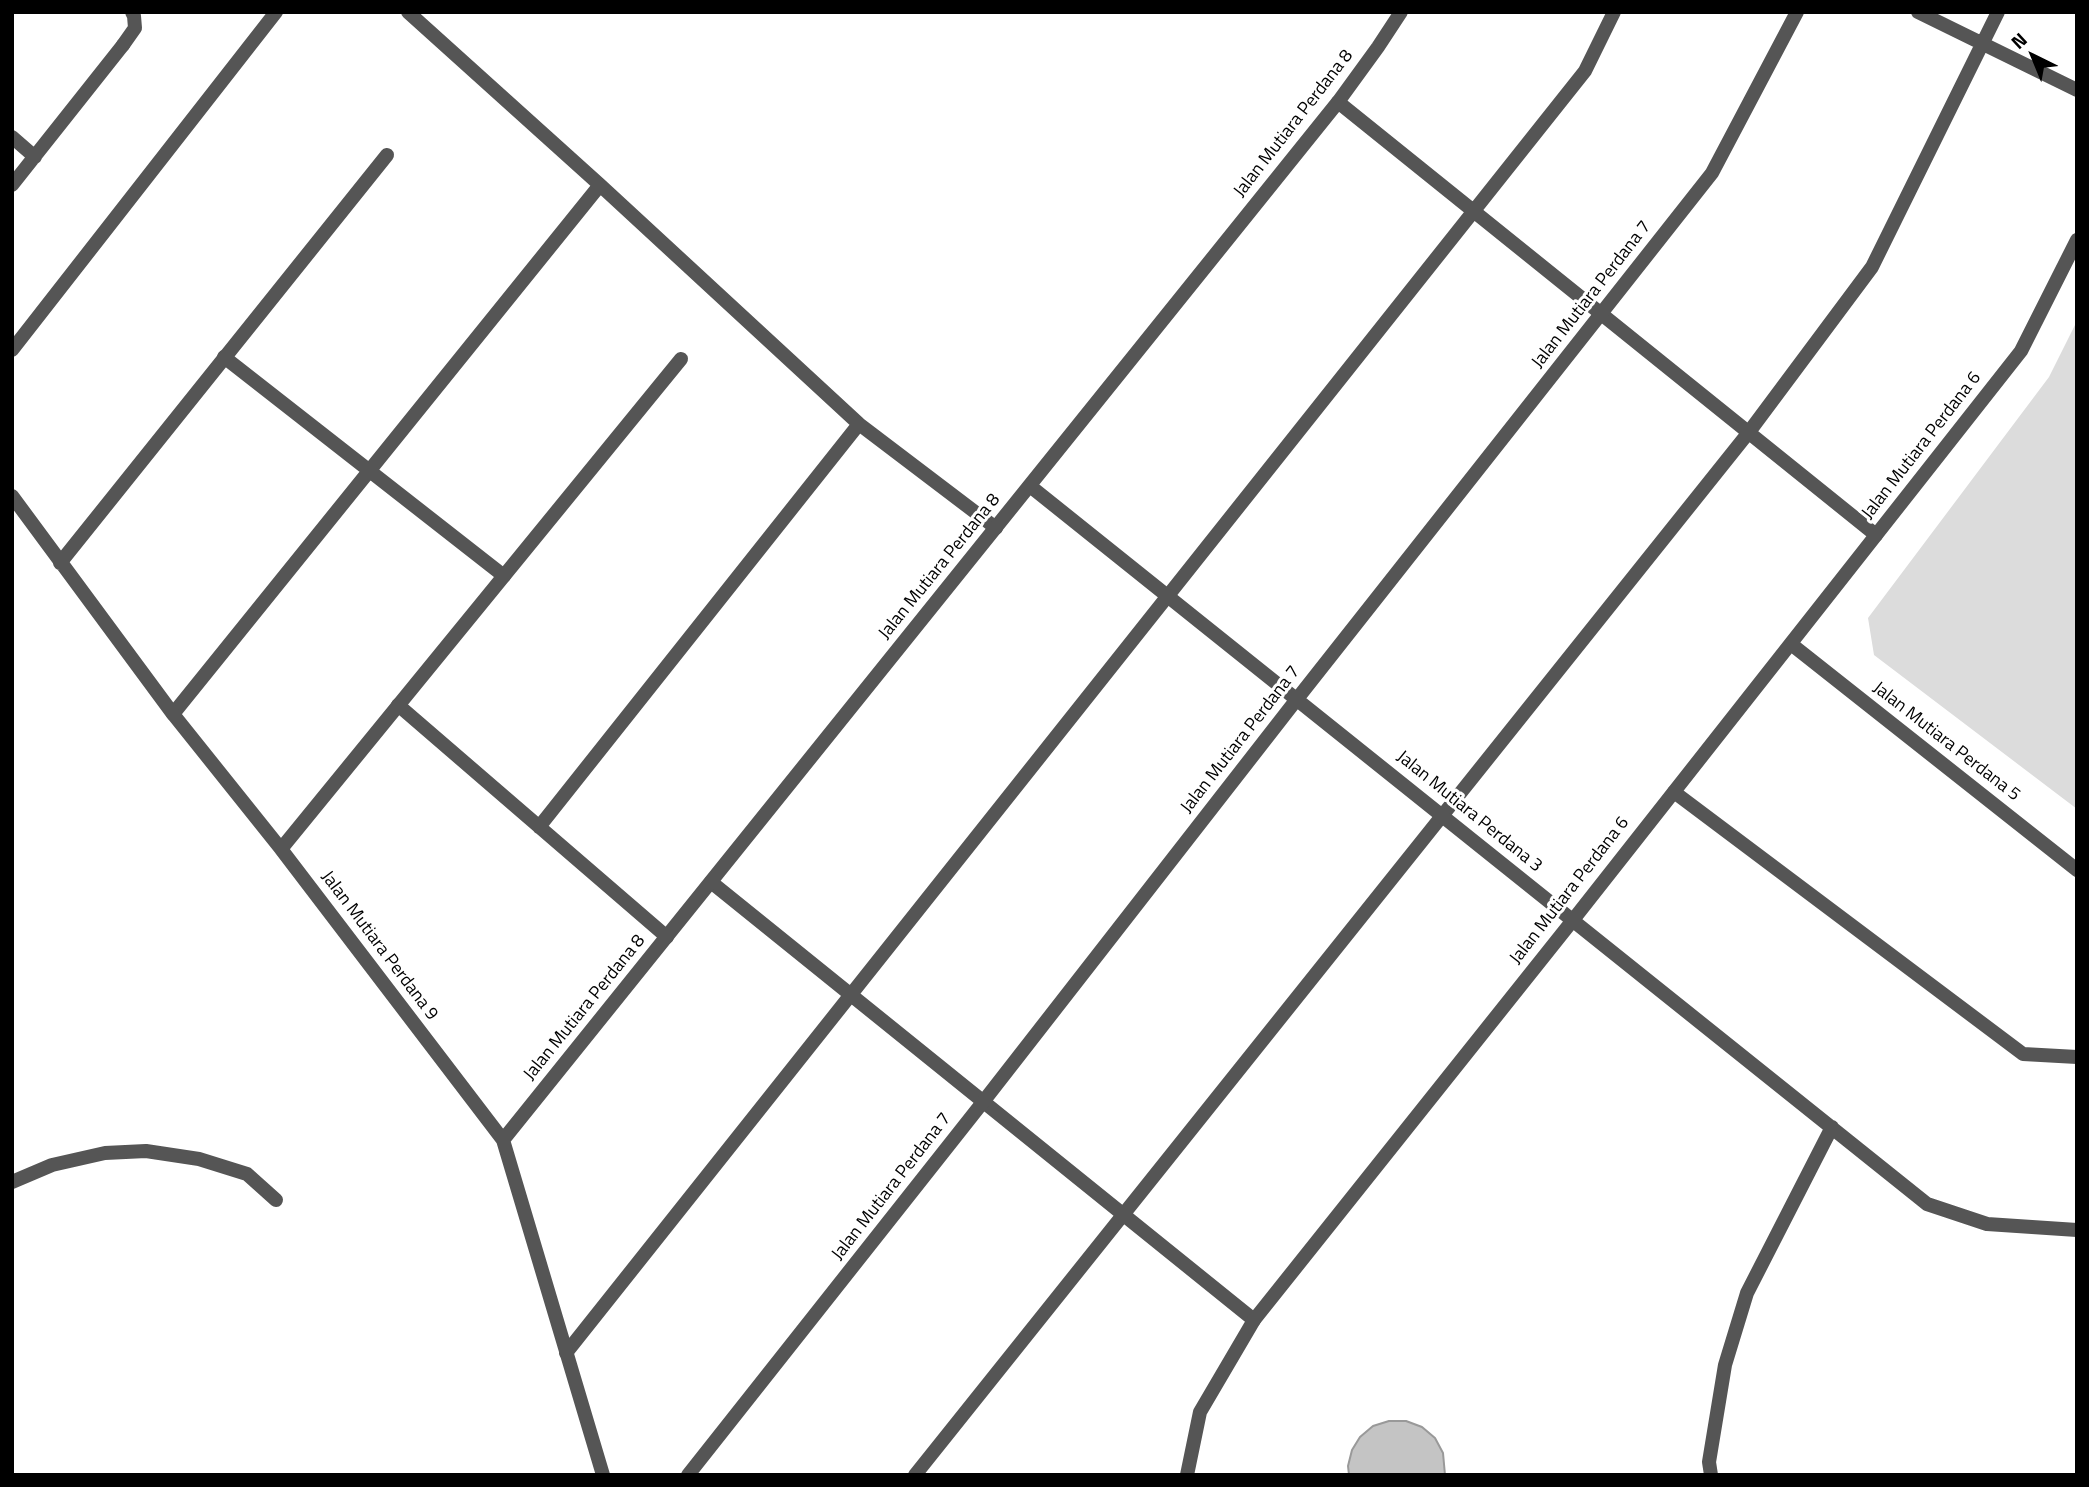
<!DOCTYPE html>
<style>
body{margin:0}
#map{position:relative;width:2089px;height:1487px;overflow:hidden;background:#fff;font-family:"Titillium Web",sans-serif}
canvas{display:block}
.frame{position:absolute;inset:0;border:14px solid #000;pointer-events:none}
.north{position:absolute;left:1998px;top:21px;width:70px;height:70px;-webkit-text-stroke:5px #fff;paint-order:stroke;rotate:317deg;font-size:19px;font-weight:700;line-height:28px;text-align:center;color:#000}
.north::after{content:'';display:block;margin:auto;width:24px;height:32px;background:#000;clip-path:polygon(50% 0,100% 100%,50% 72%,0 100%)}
</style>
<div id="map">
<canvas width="2089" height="1487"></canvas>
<div class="frame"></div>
<div class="north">N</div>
</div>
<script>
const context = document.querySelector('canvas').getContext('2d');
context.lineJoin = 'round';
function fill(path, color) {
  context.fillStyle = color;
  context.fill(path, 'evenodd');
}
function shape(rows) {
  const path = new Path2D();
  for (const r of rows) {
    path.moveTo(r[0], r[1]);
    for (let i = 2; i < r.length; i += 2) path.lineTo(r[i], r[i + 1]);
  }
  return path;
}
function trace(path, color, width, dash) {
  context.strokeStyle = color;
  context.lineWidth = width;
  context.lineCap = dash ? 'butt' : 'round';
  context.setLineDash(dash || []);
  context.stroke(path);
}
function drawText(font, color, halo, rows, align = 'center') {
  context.font = font + ' "Titillium Web",sans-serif';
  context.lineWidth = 6;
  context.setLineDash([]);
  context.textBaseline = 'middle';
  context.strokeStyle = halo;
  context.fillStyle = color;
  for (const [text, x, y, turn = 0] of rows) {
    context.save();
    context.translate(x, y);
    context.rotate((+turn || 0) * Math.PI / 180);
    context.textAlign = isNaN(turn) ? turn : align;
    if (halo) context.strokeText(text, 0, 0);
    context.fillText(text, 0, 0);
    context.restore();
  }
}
const green = shape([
 [2077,321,2077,809,1874,655,1868,618,2049,377]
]);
const building = shape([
 [1389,1421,1406,1421,1422,1427,1435,1438,1443,1453,1445,1475,1349,1475,1348,1466,1352,1450,1360,1437,1373,1426,1389,1421]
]);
const service = shape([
 [408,12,600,185,859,424,996,528],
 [1918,12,2077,90],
 [1338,102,1876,535],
 [12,137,35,157],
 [12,185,123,45],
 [12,350,276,12],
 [224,357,504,576],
 [398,705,667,937],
 [173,714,600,185],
 [1674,792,2023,1054,2077,1057],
 [539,827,859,424],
 [711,882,1254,1320],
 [566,1353,1585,71,1614,12],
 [915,1475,1749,432,1872,267,1998,12]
]);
const minor = shape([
 [123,45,135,28,134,16,132,12],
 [1030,486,1927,1204,1987,1224,2077,1230],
 [12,496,173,714,281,849,503,1140,603,1475],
 [60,563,387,155],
 [1791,644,2077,870],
 [281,849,681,359],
 [503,1140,1338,102,1378,47,1401,12],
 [12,1182,52,1165,105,1153,146,1151,199,1159,247,1174,276,1200],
 [688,1475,983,1102,1297,699,1712,173,1797,12],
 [1187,1475,1200,1412,1254,1320,1573,920,2021,351,2077,240],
 [1711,1475,1709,1462,1725,1365,1747,1293,1832,1127]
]);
const streetNames = [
 ["Jalan Mutiara Perdana 8",1294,124,-52],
 ["Jalan Mutiara Perdana 7",1592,295,-52],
 ["Jalan Mutiara Perdana 6",1922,446,-52],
 ["Jalan Mutiara Perdana 8",940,567,-51],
 ["Jalan Mutiara Perdana 7",1241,740,-52],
 ["Jalan Mutiara Perdana 5",1946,742,38],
 ["Jalan Mutiara Perdana 3",1469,812,39],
 ["Jalan Mutiara Perdana 6",1570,891,-52],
 ["Jalan Mutiara Perdana 9",379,946,53],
 ["Jalan Mutiara Perdana 8",585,1008,-51],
 ["Jalan Mutiara Perdana 7",892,1187,-52]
];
fill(green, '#dcdcdc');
fill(building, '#c4c4c4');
trace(building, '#999', 2);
trace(service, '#555', 14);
trace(minor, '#555', 14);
drawText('18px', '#000', '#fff', streetNames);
</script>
